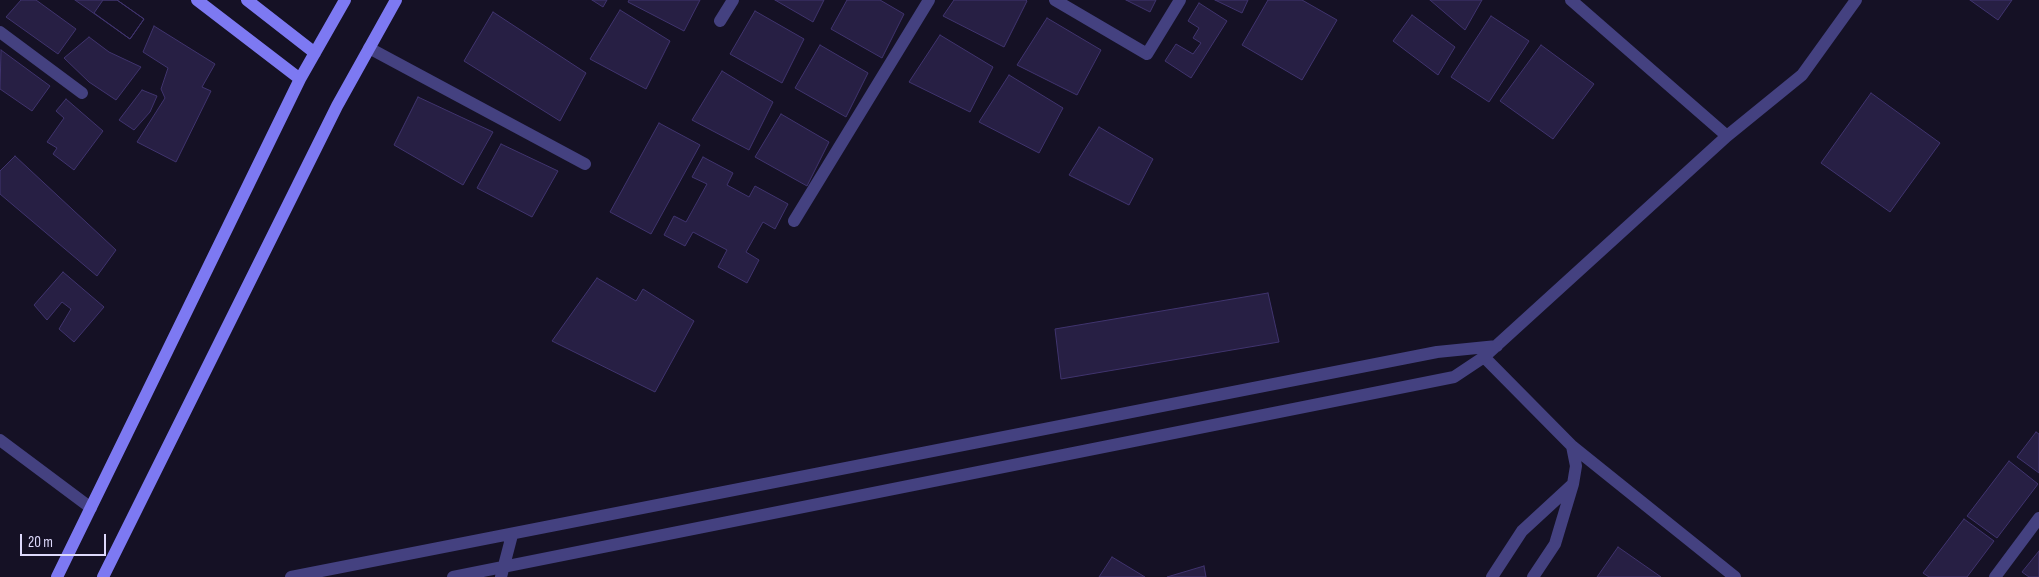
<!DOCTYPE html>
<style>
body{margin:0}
#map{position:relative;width:2039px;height:577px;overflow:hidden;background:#151125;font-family:"Sofia Sans Condensed",sans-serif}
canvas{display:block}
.scale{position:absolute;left:20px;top:534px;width:86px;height:22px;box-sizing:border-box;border:2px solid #ddd9fb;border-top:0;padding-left:6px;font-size:15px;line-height:18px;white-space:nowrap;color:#ddd9fb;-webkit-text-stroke:4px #151125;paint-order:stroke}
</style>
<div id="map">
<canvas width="2039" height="577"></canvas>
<div class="scale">20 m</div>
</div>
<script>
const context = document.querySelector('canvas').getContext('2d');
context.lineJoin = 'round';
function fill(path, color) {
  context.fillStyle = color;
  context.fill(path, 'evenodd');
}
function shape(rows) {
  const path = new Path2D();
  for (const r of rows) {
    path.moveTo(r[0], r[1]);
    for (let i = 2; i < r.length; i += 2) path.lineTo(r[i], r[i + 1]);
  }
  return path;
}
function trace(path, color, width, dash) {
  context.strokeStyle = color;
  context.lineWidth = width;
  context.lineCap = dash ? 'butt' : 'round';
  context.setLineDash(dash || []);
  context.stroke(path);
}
const building = shape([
 [21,0,36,0,76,29,58,54,6,17,21,0],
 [75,0,117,0,144,19,130,39,75,0],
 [103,0,117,0,144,19,130,39,94,13,103,0],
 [592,0,607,0,603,7,592,0],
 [629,0,700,0,684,31,628,2,629,0],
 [775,0,824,0,813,22,775,0],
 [847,0,880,0,904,14,882,58,831,29,847,0],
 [954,0,1026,0,1027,1,1004,47,943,16,954,0],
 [1126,0,1156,0,1150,12,1126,0],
 [1215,0,1248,0,1242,13,1215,0],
 [1268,0,1302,0,1337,20,1302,80,1242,45,1268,0],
 [1430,0,1482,0,1465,30,1430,0],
 [1970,0,2012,0,1998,20,1970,0],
 [1199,3,1227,21,1191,78,1165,61,1176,44,1193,54,1201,43,1193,38,1199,28,1188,21,1199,3],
 [620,10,670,41,646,89,590,59,620,10],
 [755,11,804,39,782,83,730,54,755,11],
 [493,12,586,73,560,121,464,61,493,12],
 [1412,15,1455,47,1438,75,1393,41,1412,15],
 [1491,16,1529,41,1489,102,1451,77,1491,16],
 [1047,18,1101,50,1077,95,1017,65,1047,18],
 [154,26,215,64,202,87,211,91,176,162,137,142,165,98,161,89,168,68,143,52,154,26],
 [940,35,993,67,970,112,909,82,940,35],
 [89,37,109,52,141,67,116,100,89,82,64,58,89,37],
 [820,45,868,73,846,117,795,88,820,45],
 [1541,45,1594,84,1553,139,1500,101,1541,45],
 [1,50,50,86,32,111,0,89,1,50],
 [722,71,773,102,749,150,692,120,722,71],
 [1009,75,1063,108,1039,153,979,122,1009,75],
 [142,90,157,96,150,112,134,130,119,120,142,90],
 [1871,93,1940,143,1890,212,1821,163,1871,93],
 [418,97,493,132,463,185,394,145,418,97],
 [66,99,103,131,74,170,53,154,57,148,47,142,64,118,56,111,66,99],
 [781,114,829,142,807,186,755,157,781,114],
 [659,123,700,145,651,234,610,212,659,123],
 [1099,127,1153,159,1129,205,1069,175,1099,127],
 [501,144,558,171,532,217,477,188,501,144],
 [15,156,116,250,97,276,0,194,0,171,15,156],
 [703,157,733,173,727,185,749,197,755,186,788,204,775,229,763,222,746,252,759,260,747,283,718,267,727,250,693,232,685,246,664,235,674,216,686,222,707,184,692,177,703,157],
 [63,272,104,307,74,342,59,329,71,309,62,302,47,320,34,305,63,272],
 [597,278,636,301,643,289,694,321,655,392,552,341,597,278],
 [1268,293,1279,342,1061,379,1055,329,1268,293],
 [2036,432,2039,434,2039,473,2017,457,2036,432],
 [2009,461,2038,484,1997,538,1967,516,2009,461],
 [1964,519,1994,541,1967,577,1929,577,1923,573,1964,519],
 [1618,547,1661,577,1597,577,1618,547],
 [2039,551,2039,577,2029,577,2022,572,2039,551],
 [1112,557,1145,577,1099,577,1112,557],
 [1204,566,1206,577,1167,577,1204,566]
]);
const lane = shape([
 [0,440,91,508]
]);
const street = shape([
 [1055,0,1147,54,1180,0],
 [1571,0,1727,136],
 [720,21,733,0],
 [0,32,82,93],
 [369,48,585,164],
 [794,221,929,0],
 [1484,357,1572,446,1576,466,1573,484,1555,544,1533,577],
 [1572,446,1735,577],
 [291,577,1437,352,1497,346],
 [453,577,1454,377,1484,357,1727,136,1802,75,1856,0],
 [501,577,512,535],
 [1492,577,1522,531,1573,484],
 [1995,577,2039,518]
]);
const secondary = shape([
 [197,0,300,79],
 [247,0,315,53],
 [57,577,300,79,345,0],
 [103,577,337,106,396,0]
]);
fill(building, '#271f44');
trace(building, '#40346e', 1);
trace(lane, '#444180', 12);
trace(street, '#444180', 12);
trace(secondary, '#7d79f2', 12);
</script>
